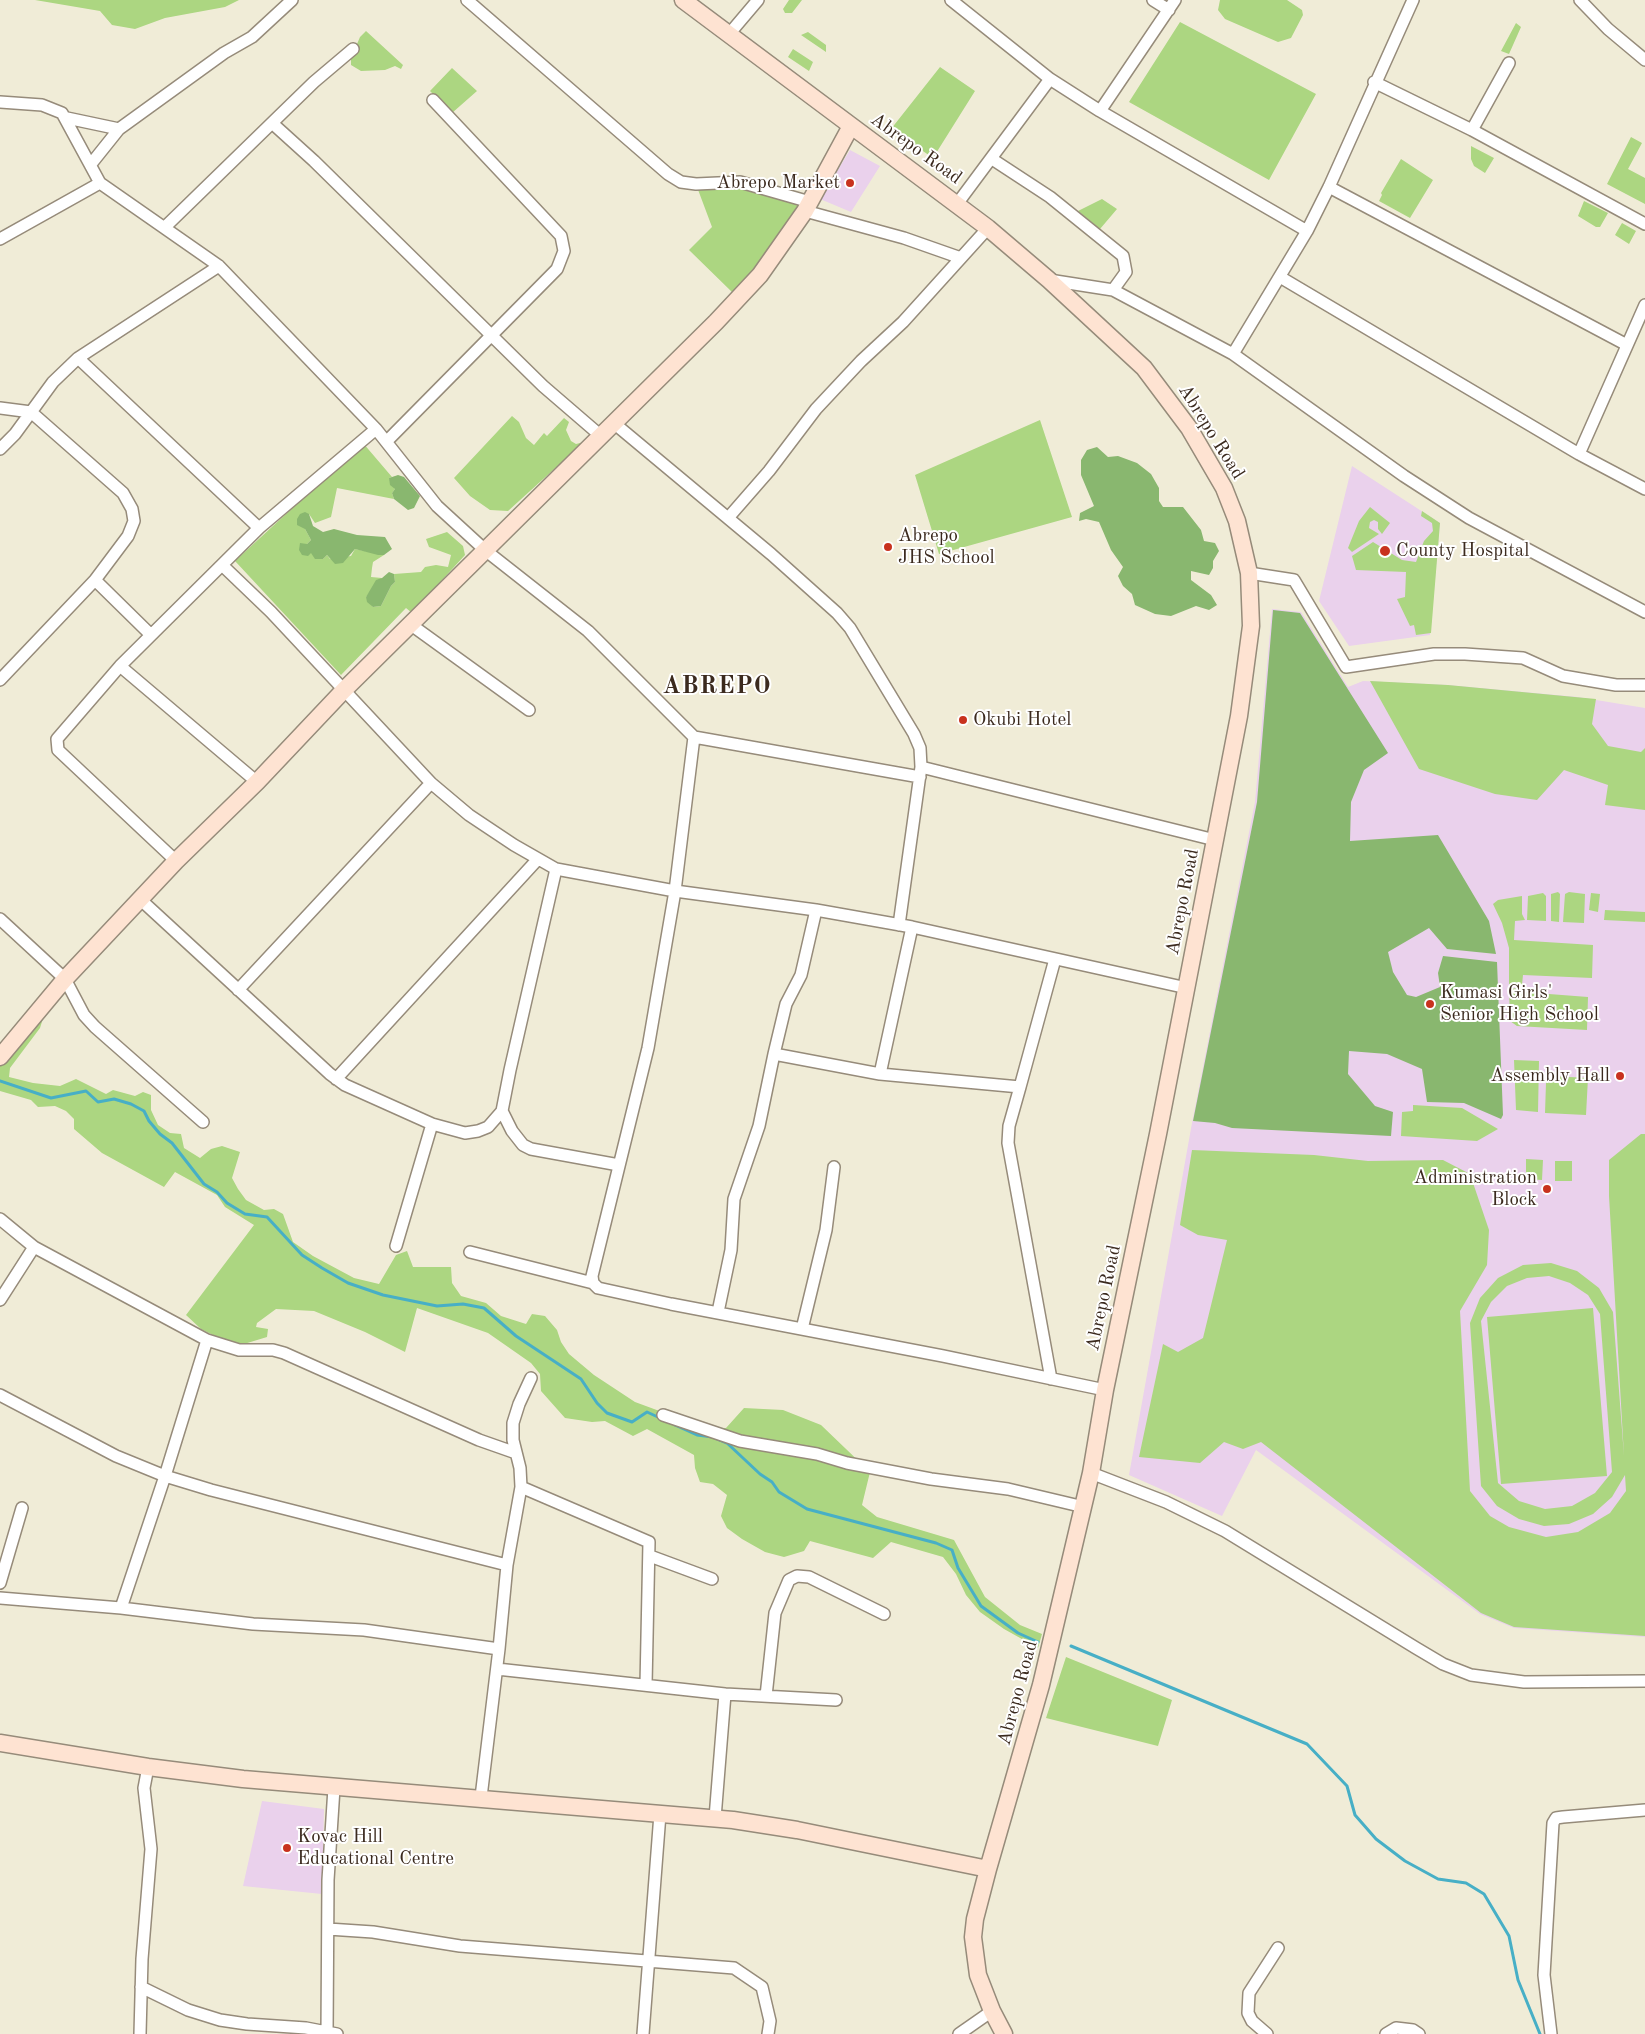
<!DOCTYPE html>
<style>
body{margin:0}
canvas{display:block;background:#f0ecd7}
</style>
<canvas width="1645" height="2034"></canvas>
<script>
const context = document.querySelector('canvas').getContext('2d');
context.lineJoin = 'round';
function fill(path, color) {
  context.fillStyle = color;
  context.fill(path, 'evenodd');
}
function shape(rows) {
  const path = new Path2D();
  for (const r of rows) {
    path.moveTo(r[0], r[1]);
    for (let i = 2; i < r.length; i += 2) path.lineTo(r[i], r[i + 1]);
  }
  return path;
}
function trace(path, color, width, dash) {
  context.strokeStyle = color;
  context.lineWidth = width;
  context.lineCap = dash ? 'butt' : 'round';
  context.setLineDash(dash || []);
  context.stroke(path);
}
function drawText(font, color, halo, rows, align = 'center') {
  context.font = font + ' "Old Standard TT",serif';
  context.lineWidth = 4;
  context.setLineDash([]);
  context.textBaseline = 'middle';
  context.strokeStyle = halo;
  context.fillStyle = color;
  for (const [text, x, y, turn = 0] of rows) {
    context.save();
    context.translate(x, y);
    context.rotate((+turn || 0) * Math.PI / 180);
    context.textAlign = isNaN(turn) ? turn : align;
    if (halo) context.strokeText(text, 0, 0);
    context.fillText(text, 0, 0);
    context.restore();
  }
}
const built = shape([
 [850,150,880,166,851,212,820,199],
 [1352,466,1440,523,1430,635,1349,646,1319,601],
 [1272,609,1301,612,1348,687,1363,681,1448,685,1578,697,1645,708,1645,1637,1514,1628,1480,1614,1256,1450,1222,1516,1129,1475,1192,1123,1255,802],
 [262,1801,324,1809,322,1894,243,1886]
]);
const green = shape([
 [35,0,239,0,225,7,165,18,135,29,112,25,100,11],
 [789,0,802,0,792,13,785,13,783,9],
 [1220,0,1287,0,1302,10,1303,15,1291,38,1278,42,1225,19,1218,10],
 [1180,22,1316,94,1269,180,1129,102],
 [1516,23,1521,27,1509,54,1501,51],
 [366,31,403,65,401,69,395,66,385,70,361,71,351,65,351,58,360,37],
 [808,32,826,45,826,52,801,35],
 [793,49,813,62,809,71,788,57],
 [940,67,975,91,933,158,891,129],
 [452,68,477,91,452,113,430,91],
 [1631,137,1642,143,1628,169,1645,178,1645,204,1607,184],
 [1471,146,1494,158,1485,173,1474,166,1471,159],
 [1401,159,1433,180,1410,218,1379,201,1382,195,1381,193],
 [731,184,799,205,765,261,733,293,689,250,712,227,697,187],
 [1102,199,1117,209,1100,229,1078,211],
 [1584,201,1608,213,1600,227,1596,227,1578,216],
 [1622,223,1636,231,1629,244,1615,235],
 [512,416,519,422,526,438,534,445,544,433,547,436,564,418,569,422,566,430,571,441,576,444,584,442,508,511,490,510,470,496,454,478],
 [1040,420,1072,517,939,554,915,475],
 [363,443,392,477,389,478,395,489,392,493,394,499,337,488,331,517,315,523,309,514,305,529,311,540,307,544,316,559,323,559,327,555,330,559,351,556,355,549,384,555,373,562,372,568,371,577,382,578,366,597,373,607,381,606,391,586,395,582,394,574,421,572,425,567,436,565,448,567,451,555,429,547,426,539,447,532,463,546,465,555,412,613,406,608,341,675,235,561],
 [1370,507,1390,523,1382,534,1378,529,1378,522,1374,520,1370,522,1369,528,1379,534,1352,552,1348,548,1359,521],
 [1422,511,1440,523,1431,633,1416,635,1414,625,1410,626,1397,599,1405,597,1406,572,1356,570,1352,556,1373,542,1402,560,1416,562,1424,541,1433,531,1432,523,1421,516],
 [1370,681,1448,685,1596,699,1592,724,1608,746,1641,752,1645,748,1645,810,1605,805,1608,785,1564,770,1537,800,1495,794,1419,769],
 [1558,892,1560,894,1559,922,1551,921,1551,894],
 [1569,892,1585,894,1584,923,1563,922,1565,894],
 [1543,893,1546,896,1546,921,1527,920,1528,896],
 [1591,893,1600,894,1598,912,1589,910],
 [1522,896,1522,914,1525,920,1515,921,1514,940,1593,945,1592,978,1523,975,1522,985,1509,985,1509,948,1502,923,1493,904,1498,900],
 [1605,910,1645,912,1645,922,1604,920],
 [1509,988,1523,989,1523,992,1588,997,1587,1030,1517,1026,1510,1021],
 [45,1006,45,1012,40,1028,10,1068,9,1077,33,1083,60,1086,76,1079,106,1094,113,1090,135,1096,143,1092,151,1095,151,1110,158,1125,170,1133,181,1134,184,1148,200,1158,211,1149,222,1146,240,1152,232,1178,238,1189,246,1200,264,1210,274,1209,283,1214,293,1242,313,1256,354,1278,379,1284,396,1255,407,1251,413,1267,451,1267,452,1283,461,1296,486,1303,501,1316,526,1324,532,1314,545,1316,557,1330,561,1342,569,1354,594,1375,635,1402,711,1430,726,1428,744,1408,783,1410,821,1425,870,1472,862,1505,877,1517,954,1540,985,1597,1020,1625,1042,1634,1038,1648,1004,1629,980,1612,966,1595,956,1574,943,1557,891,1542,873,1558,810,1541,804,1551,784,1557,765,1552,742,1539,727,1528,721,1516,727,1495,713,1484,700,1482,695,1468,694,1455,647,1429,633,1436,605,1421,592,1422,565,1418,541,1391,540,1374,531,1363,488,1333,417,1308,405,1352,365,1332,314,1311,276,1309,257,1323,256,1327,268,1329,267,1337,244,1344,225,1341,201,1329,186,1315,254,1225,225,1207,217,1195,175,1172,164,1187,102,1153,74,1129,74,1119,66,1111,55,1106,38,1107,31,1100,0,1091,0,1066],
 [1514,1060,1539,1061,1538,1112,1516,1110],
 [1552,1076,1588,1078,1586,1115,1545,1113,1546,1083,1548,1077],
 [1413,1105,1462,1108,1498,1129,1477,1141,1401,1136,1402,1112,1413,1111],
 [1641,1134,1645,1134,1645,1636,1514,1627,1481,1613,1261,1442,1243,1449,1224,1442,1200,1463,1139,1457,1163,1344,1178,1352,1203,1338,1227,1240,1198,1235,1180,1225,1192,1150,1314,1155,1368,1161,1443,1160,1470,1174,1489,1230,1487,1265,1460,1311,1470,1491,1490,1516,1509,1527,1546,1537,1578,1532,1610,1513,1626,1491,1625,1475,1612,1497,1593,1514,1569,1524,1544,1526,1519,1519,1497,1506,1481,1486,1470,1323,1480,1298,1498,1278,1523,1265,1551,1263,1577,1271,1599,1288,1613,1312,1624,1456,1609,1196,1609,1160],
 [1549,1276,1570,1283,1588,1295,1600,1314,1612,1472,1595,1493,1572,1506,1545,1509,1519,1501,1498,1483,1481,1321,1491,1302,1507,1286,1527,1278],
 [1526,1159,1543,1160,1542,1180,1526,1179],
 [1555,1161,1572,1161,1572,1181,1555,1181],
 [1593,1308,1607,1476,1501,1484,1487,1317],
 [1066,1657,1172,1700,1158,1746,1046,1718]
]);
const forest = shape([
 [1097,447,1108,457,1118,456,1137,463,1151,474,1159,488,1159,501,1163,507,1183,507,1201,530,1204,541,1215,543,1219,551,1213,561,1213,568,1209,575,1191,571,1191,580,1211,595,1217,605,1209,610,1196,606,1171,616,1155,614,1135,605,1132,594,1123,586,1118,576,1123,567,1111,550,1099,522,1086,519,1079,521,1080,513,1094,506,1081,475,1081,460,1087,450],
 [398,475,404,477,420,496,414,508,408,510,394,499,392,493,395,489,390,485,389,478],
 [305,512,309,514,313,526,323,532,334,529,357,535,385,537,392,549,384,555,378,555,355,549,343,563,335,564,327,555,323,559,315,559,311,553,308,556,302,555,299,550,300,543,307,544,311,540,305,529,297,525,297,519,300,514],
 [389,572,394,574,395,582,391,586,381,606,373,607,367,602,366,597,376,580,382,578],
 [1273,610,1300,613,1388,753,1364,770,1351,802,1350,841,1438,835,1489,921,1496,954,1447,949,1429,928,1388,952,1393,972,1407,995,1416,997,1440,987,1438,973,1443,956,1497,962,1503,1115,1501,1119,1464,1103,1427,1102,1422,1069,1387,1054,1349,1051,1348,1074,1375,1106,1393,1112,1391,1136,1232,1128,1215,1123,1193,1121,1257,802]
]);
const stream = shape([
 [0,1081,51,1098,86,1091,98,1102,114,1099,131,1104,144,1111,149,1121,160,1134,172,1143,204,1184,217,1192,227,1203,245,1214,267,1217,302,1255,322,1268,348,1283,383,1295,437,1306,463,1304,484,1308,516,1336,581,1379,597,1403,607,1413,632,1422,647,1412,660,1418],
 [675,1425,697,1435,713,1437,727,1443,760,1474,772,1482,779,1492,807,1509,936,1543,952,1550,958,1568,981,1606,1018,1633,1038,1642],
 [1071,1646,1307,1744,1347,1786,1355,1815,1376,1839,1405,1861,1438,1879,1466,1883,1484,1894,1509,1936,1518,1980,1540,2034]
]);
const street = shape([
 [467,0,668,174,681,182,696,184,740,182,810,202],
 [951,0,1050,79,1100,111,1307,231],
 [1153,0,1169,10],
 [1580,0,1608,29,1645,60],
 [730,33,758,0],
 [1374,82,1472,130,1645,224],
 [0,102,42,105,62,113,100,183,219,266,376,429,437,506,485,550,588,631,694,737,675,891,648,1048,592,1276,593,1283,598,1288,671,1304,943,1356,1105,1390],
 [1100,111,1175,0],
 [67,118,119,129],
 [272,123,314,161,543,386,601,436],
 [1472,130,1509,63],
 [992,159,1050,197,1123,256,1126,272,1113,290],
 [91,164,119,129,224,53,252,37,292,0],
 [1329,187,1627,345],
 [957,204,1050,79],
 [805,211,904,238,961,258],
 [165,227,314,82,353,49],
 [0,239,100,183],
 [1280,277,1579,454,1645,489],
 [1049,280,1113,290,1233,354,1404,476,1469,518,1645,612],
 [1233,354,1307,231,1329,187,1413,0],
 [78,358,259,528,376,429],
 [0,408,31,412,123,493,132,509,134,521,128,536,95,580,0,680],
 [615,424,771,554,837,613,850,628,914,734,920,748,921,767,899,925],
 [387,441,557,269,564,251,561,236,433,100],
 [0,449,15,434,53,382,78,358,219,266],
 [1579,454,1645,305],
 [728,518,769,471,816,409,861,361,903,322,988,228],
 [222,565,271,612,431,783,469,815,514,845,556,869,675,891,816,910,912,927,1187,988],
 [1249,573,1294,580,1346,667,1434,654,1465,654,1523,658,1563,676,1616,685,1645,685],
 [95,580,151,635],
 [410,624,529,710],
 [120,666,259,528],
 [694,737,920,777],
 [921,767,1215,840],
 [176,861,58,750,57,739,120,666,257,782],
 [141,900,330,1074,345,1085,432,1124,465,1133,478,1131,488,1127,502,1111,510,1070,556,869],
 [0,919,65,979,84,1015,95,1027,203,1122],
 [238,990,431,783],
 [774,1054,786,1004,801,975,816,910],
 [880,1074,912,927],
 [336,1079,538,859],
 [1020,1087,1055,959],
 [502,1111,512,1131,523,1145,531,1149,619,1165],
 [0,1219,34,1247,207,1340,239,1350,273,1350,284,1353,479,1440,516,1453],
 [396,1246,432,1124],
 [470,1252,593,1283],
 [0,1300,34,1247],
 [718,1312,731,1250,734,1199,759,1126,774,1054,880,1074,1020,1087,1009,1126,1008,1143,1051,1379],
 [802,1329,826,1230,834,1167],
 [0,1395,116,1456,165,1476,121,1608,0,1598],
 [663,1415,740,1441,817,1454,847,1463,931,1479,1008,1489,1084,1507],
 [1091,1473,1166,1502,1225,1531,1416,1648,1443,1664,1471,1675,1524,1682,1645,1681],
 [521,1487,649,1542,646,1685],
 [650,1556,712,1579],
 [507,1565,521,1487,520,1468,513,1440,513,1423,519,1404,531,1378],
 [0,1583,22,1508],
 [121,1608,253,1624,364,1630,499,1649,507,1565,211,1490,165,1476,207,1340],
 [497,1669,725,1694,715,1818],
 [725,1694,836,1700],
 [766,1696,775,1613,789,1580,797,1576,809,1577,884,1614],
 [481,1797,499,1649],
 [328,1929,373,1932,460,1946,734,1968,762,1987,770,2021,768,2034],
 [141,1987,188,2010,220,2020,247,2024,306,2028,337,2034],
 [140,2034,142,1959,151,1849,144,1788,148,1767],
 [327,2034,328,1880,334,1788],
 [643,2034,660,1814],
 [959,2034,992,2011],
 [1267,2034,1252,2021,1248,2013,1249,1993,1278,1948],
 [1386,2034,1396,2028,1413,2030,1419,2034],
 [1551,2034,1544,1975,1553,1823,1556,1818,1563,1817,1645,1810]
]);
const secondary = shape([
 [683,0,988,228,1049,280,1144,368,1189,428,1224,488,1237,521,1249,573,1251,626,1239,716,1158,1134,1105,1390,1091,1473,1041,1685,988,1869,975,1919,973,1937,978,1975,992,2011,1004,2034],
 [0,1057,65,979,176,861,257,782,344,690,716,322,760,275,805,211,851,126],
 [0,1743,148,1767,243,1779,733,1820,797,1830,988,1869]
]);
const markers = [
 [850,183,5,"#c8321e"],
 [888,547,5,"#c8321e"],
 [1385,551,6,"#c8321e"],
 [963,720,5,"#c8321e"],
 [1430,1004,5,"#c8321e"],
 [1620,1076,5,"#c8321e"],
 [1547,1189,5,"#c8321e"],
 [287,1848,5,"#c8321e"]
];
const streetNames = [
 ["Abrepo Road",916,149,36],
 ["Abrepo Road",1211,432,58],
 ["Abrepo Road",1183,902,-79],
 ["Abrepo Road",1104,1298,-78],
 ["Abrepo Road",1018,1693,-75]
];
const poiNames = [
 ["Abrepo Market",840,183,"right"],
 ["Abrepo",898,536],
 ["JHS School",898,558],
 ["County Hospital",1396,551],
 ["Okubi Hotel",973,720],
 ["Kumasi Girls'",1440,993],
 ["Senior High School",1440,1015],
 ["Assembly Hall",1610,1076,"right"],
 ["Administration",1537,1178,"right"],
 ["Block",1537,1200,"right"],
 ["Kovac Hill",297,1837],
 ["Educational Centre",297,1859]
];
const districtNames = [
 ["ABREPO",717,687]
];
fill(built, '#ead1ec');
fill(green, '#acd681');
fill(forest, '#89b76f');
trace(stream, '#47afc6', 3);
trace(street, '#968b7a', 14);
trace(secondary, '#968b7a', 19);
trace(street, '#fff', 11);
trace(secondary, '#fee3d2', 16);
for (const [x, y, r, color] of markers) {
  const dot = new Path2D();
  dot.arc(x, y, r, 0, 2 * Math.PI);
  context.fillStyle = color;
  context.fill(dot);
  trace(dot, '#fff', 2);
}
drawText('19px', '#3b2a1e', '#fff', streetNames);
drawText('19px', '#3b2a1e', '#fff', poiNames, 'left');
context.letterSpacing = '1px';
drawText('bold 24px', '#3b2a1e', '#fff', districtNames);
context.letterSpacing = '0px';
</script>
